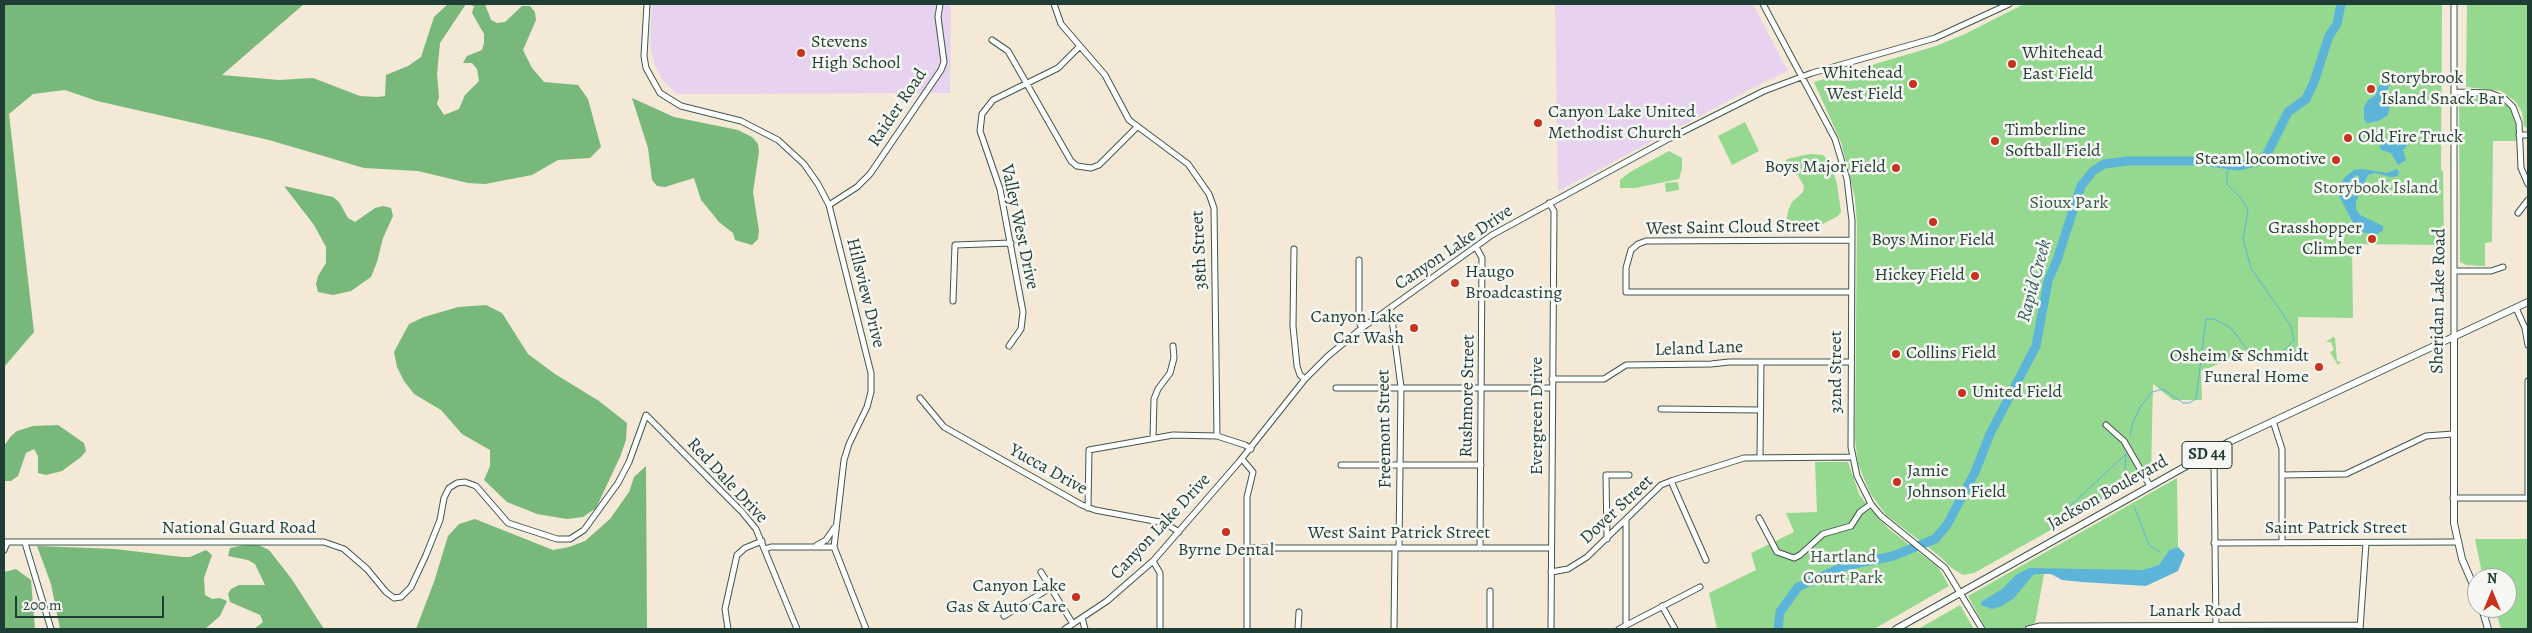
<!DOCTYPE html>
<style>
body{margin:0}
#map{position:relative;width:2532px;height:633px;overflow:hidden;background:#f3e9d6;font-family:Alegreya,serif}
canvas{display:block}
.frame{position:absolute;inset:0;border:5px solid #1f3d34;pointer-events:none}
.north{position:absolute;left:2467px;top:568px;width:50px;height:50px;box-sizing:border-box;background:#f6f6f2;border:1px solid #a0aca6;border-radius:50%;rotate:0deg;font-size:14px;font-weight:700;line-height:20px;text-align:center;color:#1f3d34}
.north::after{content:'';display:block;margin:auto;width:18px;height:22px;background:#c8321e;clip-path:polygon(50% 0,100% 100%,50% 72%,0 100%)}
.scale{position:absolute;left:15px;top:596px;width:149px;height:22px;box-sizing:border-box;border:2px solid #1f3d34;border-top:0;padding-left:6px;font-size:15px;line-height:18px;white-space:nowrap;color:#1f3d34;-webkit-text-stroke:4px #f6f6f2;paint-order:stroke}
</style>
<div id="map">
<canvas width="2532" height="633"></canvas>
<div class="frame"></div>
<div class="north">N</div>
<div class="scale">200 m</div>
</div>
<script>
const context = document.querySelector('canvas').getContext('2d');
context.lineJoin = 'round';
function fill(path, color) {
  context.fillStyle = color;
  context.fill(path, 'evenodd');
}
function shape(rows) {
  const path = new Path2D();
  for (const r of rows) {
    path.moveTo(r[0], r[1]);
    for (let i = 2; i < r.length; i += 2) path.lineTo(r[i], r[i + 1]);
  }
  return path;
}
function trace(path, color, width, dash) {
  context.strokeStyle = color;
  context.lineWidth = width;
  context.lineCap = dash ? 'butt' : 'round';
  context.setLineDash(dash || []);
  context.stroke(path);
}
function drawText(font, color, halo, rows, align = 'center') {
  context.font = font + ' Alegreya,serif';
  context.lineWidth = 5;
  context.setLineDash([]);
  context.textBaseline = 'middle';
  context.strokeStyle = halo;
  context.fillStyle = color;
  for (const [text, x, y, turn = 0] of rows) {
    context.save();
    context.translate(x, y);
    context.rotate((+turn || 0) * Math.PI / 180);
    context.textAlign = isNaN(turn) ? turn : align;
    if (halo) context.strokeText(text, 0, 0);
    context.fillText(text, 0, 0);
    context.restore();
  }
}
const built = shape([
 [652,4,951,4,950,93,677,94,663,81,654,63,650,44],
 [1555,4,1753,4,1788,71,1766,81,1558,191]
]);
const green = shape([
 [2024,4,2442,4,2441,170,2443,171,2444,245,2352,244,2353,318,2298,317,2298,359,2244,354,2201,371,2202,400,2173,400,2153,384,2151,474,1974,573,1963,575,1953,569,1937,554,1886,515,1870,493,1858,464,1855,439,1857,225,1855,198,1841,142,1814,82,1936,46,1965,34],
 [2467,4,2528,4,2528,128,2524,127,2522,112,2515,101,2501,91,2466,87],
 [2463,96,2488,96,2501,100,2510,108,2516,122,2516,141,2493,141,2492,242,2485,243,2485,266,2466,265,2460,262,2459,99],
 [1745,122,1759,151,1732,165,1718,136],
 [1669,151,1682,158,1682,169,1679,179,1635,188,1620,188,1620,180,1630,172],
 [1810,154,1823,155,1830,162,1837,184,1841,212,1838,216,1817,227,1805,229,1790,229,1786,224,1788,211,1792,202,1803,192,1804,186,1797,174,1786,172,1784,164,1787,159],
 [1678,182,1679,190,1666,192,1665,183],
 [2333,337,2335,338,2337,361,2341,362,2338,365,2330,352,2334,350,2331,342,2326,342],
 [1815,462,1848,462,1859,494,1870,509,1889,529,1938,567,1949,586,1874,629,1717,629,1709,593,1756,570,1751,553,1794,532,1786,513,1817,512],
 [2177,478,2178,547,2169,550,2159,565,2142,570,2109,571,2045,569,2035,623,2020,629,1986,629,1968,596],
 [2475,539,2528,539,2528,629,2501,629,2495,608,2507,608,2507,578,2483,578],
 [1960,605,1974,629,1918,629,1948,612]
]);
const forest = shape([
 [4,4,304,4,222,75,279,80,313,78,360,96,377,97,385,96,386,75,408,66,421,57,434,17,448,4,485,4,491,20,497,23,505,22,522,6,530,6,535,12,536,20,523,50,532,68,544,82,578,85,588,99,601,147,590,158,558,160,532,175,485,184,468,183,418,171,364,168,269,140,97,101,65,90,33,94,9,114,34,332,4,367],
 [466,4,474,6,472,13,484,34,484,43,482,50,467,56,463,63,472,63,477,69,479,81,465,95,459,109,444,115,437,104,439,97,437,74,440,43],
 [632,98,674,117,738,130,752,137,758,144,759,152,753,192,759,231,758,239,752,245,735,240,733,233,719,222,701,200,694,178,665,187,657,186,652,180,648,148],
 [284,186,333,197,339,202,348,218,355,222,375,208,383,206,391,208,393,216,383,238,377,262,371,277,351,291,333,295,318,292,316,284,318,276,326,263,326,247,314,225],
 [486,305,502,313,528,354,555,374,599,401,627,423,626,440,620,457,596,508,583,517,567,519,537,514,507,502,484,480,490,466,490,450,462,434,441,410,414,394,404,381,397,367,394,352,409,324,424,317,458,307],
 [58,425,84,443,86,451,81,457,62,471,46,475,38,473,38,456,34,449,26,453,18,476,11,481,4,481,4,446,11,436,17,431,33,426],
 [646,466,647,629,416,629,434,582,448,536,459,524,475,519,553,550,569,547,585,541,610,519,629,492,634,477],
 [254,543,269,550,291,578,324,629,254,629,263,622,260,615,230,602,228,594,231,589,239,585,265,585,255,564,248,560,228,556,230,548],
 [37,546,115,549,182,557,190,557,206,550,212,555,204,578,205,595,212,599,220,598,227,601,220,616,205,629,60,629,51,584],
 [16,569,31,580,35,629,4,629,4,572]
]);
const water = shape([
 [2385,80,2390,83,2386,94,2390,104,2388,115,2378,121,2367,123,2364,119,2364,107,2368,100,2376,95,2377,88],
 [2396,139,2403,139,2407,146,2403,150,2406,160,2398,165,2391,153,2381,150,2379,146],
 [2362,169,2387,173,2397,169,2399,172,2398,176,2391,177,2375,173,2368,175,2356,202,2356,209,2360,215,2383,226,2383,231,2377,234,2358,232,2339,196,2339,186,2345,177,2354,170],
 [2356,175,2359,176,2358,181,2352,196,2347,199,2345,188],
 [2178,547,2185,554,2178,571,2146,586,2082,582,2062,580,2051,574,2036,574,2033,575,2014,598,2002,606,1992,609,1981,605,1981,602,2002,589,2016,575,2029,568,2142,570,2159,565,2169,550]
]);
const stream = shape([
 [2130,436,2132,425,2140,407,2152,392,2163,389,2183,403,2189,403,2196,399,2206,319,2214,319,2231,328,2247,349,2261,357,2279,355,2294,340,2291,326,2251,268,2243,239,2248,210,2241,198,2227,184,2227,173,2229,166],
 [2124,489,2126,453],
 [2134,506,2149,545,2160,552],
 [2055,520,2125,455]
]);
const river = shape([
 [1778,629,1780,612,1798,587,1845,566,1893,556,1935,539,1947,525,1975,472,1990,434,2036,346,2048,281,2057,260,2081,186,2093,171,2104,164,2128,161,2203,161,2238,166,2264,160,2288,112,2306,99,2314,82,2329,36,2337,24,2341,4]
]);
const minor = shape([
 [647,4,644,56,646,68,660,93,681,106,741,121,778,140,804,164,818,184,829,205,871,373,871,392,867,407,849,444,844,460,834,547,866,629],
 [1054,4,1061,24,1105,75,1129,120,1188,164,1209,194,1214,208,1217,436],
 [1763,4,1835,139,1847,179,1852,221,1851,447,1857,476,1871,504,1881,516,1945,568,1982,629],
 [2454,4,2454,337],
 [992,40,1008,51,1071,161,1077,166,1091,168,1099,165,1136,128],
 [2454,92,2490,93,2505,99,2513,107,2519,123,2521,168,2528,184],
 [2519,135,2528,135],
 [1549,203,1554,211,1551,629],
 [829,205,857,187,870,174,941,70,944,62,938,17,940,4],
 [2518,213,2528,200],
 [1476,247,1482,258,1480,547],
 [1294,249,1293,326,1297,366,1300,375,1305,379],
 [1359,260,1359,322,1362,328],
 [2455,271,2491,271,2503,267],
 [1851,292,1626,292,1626,268,1631,250,1638,244,1646,241,1852,240],
 [953,301,955,245,1011,243],
 [2516,308,2525,328,2528,345],
 [1387,311,1392,319,1401,387,1399,548],
 [1009,346,1021,329,1023,312,1000,189,980,131,982,114,993,100,1058,68,1080,46],
 [1552,379,1604,379,1626,365,1711,364,1729,362,1851,362],
 [1336,388,1551,388],
 [920,398,944,427,1082,505,1095,510,1165,523,1179,532],
 [1661,409,1760,410],
 [2273,421,2282,449,2282,543],
 [2106,425,2124,441,2150,486],
 [1153,438,1154,399,1158,389,1170,373,1174,358,1173,346],
 [2210,453,2214,463,2216,629],
 [1760,456,1761,362],
 [1242,459,1253,472,1247,497,1247,629],
 [1341,465,1481,465],
 [2282,475,2346,474,2426,436,2453,434],
 [1671,481,1706,560],
 [2453,498,2528,498],
 [2528,498,2528,381],
 [1088,508,1089,450,1173,435,1217,436,1245,445,1251,449],
 [1759,518,1777,552,1794,558,1800,555,1823,534,1851,526,1860,512,1871,504],
 [1626,521,1626,625],
 [1607,539,1606,475,1629,475],
 [4,542,324,542,344,549,367,569,386,592,394,598,401,597,411,587,426,555,440,520,444,498,449,488,457,483,465,482,476,486,508,523,557,539,570,539,584,530,618,483,629,462,646,415,742,512,756,529,797,629],
 [25,543,51,629],
 [2214,543,2457,542],
 [817,545,826,540,835,527],
 [1247,548,1551,548],
 [765,549,771,547,834,547],
 [4,550,7,543],
 [1153,561,1160,573,1160,629],
 [1041,572,1073,624],
 [1551,572,1568,569,1587,557,1661,485,1671,481,1744,458,1851,457],
 [1490,591,1490,629],
 [1662,606,1675,629],
 [1004,616,1050,588],
 [1082,618,1085,629],
 [728,629,725,609,737,555,745,548,762,541],
 [1065,629,1107,601,1153,561,1239,462,1305,379,1328,356,1362,328,1492,235,1670,138,1764,91,1812,73,1935,38,2009,4],
 [1298,629,1299,612],
 [1394,629,1395,548],
 [1619,629,1700,587],
 [2028,629,2040,626,2360,625],
 [2360,629,2366,543]
]);
const major = shape([
 [2454,337,2454,523,2462,559,2477,594],
 [2482,608,2488,629],
 [1896,629,2229,442,2528,302]
]);
const markers = [
 [801,53,5,"#c8321e"],
 [2012,64,5,"#c8321e"],
 [1913,84,5,"#c8321e"],
 [2371,89,5,"#c8321e"],
 [1538,123,5,"#c8321e"],
 [2348,138,5,"#c8321e"],
 [1995,141,5,"#c8321e"],
 [2336,160,5,"#c8321e"],
 [1896,168,5,"#c8321e"],
 [1933,222,5,"#c8321e"],
 [2372,239,5,"#c8321e"],
 [1975,276,5,"#c8321e"],
 [1455,283,5,"#c8321e"],
 [1414,328,5,"#c8321e"],
 [1896,354,5,"#c8321e"],
 [2319,367,5,"#c8321e"],
 [1962,393,5,"#c8321e"],
 [1897,482,5,"#c8321e"],
 [1226,532,5,"#c8321e"],
 [1076,597,5,"#c8321e"]
];
const shields = [
 [2207,455,50]
];
const shieldNames = [
 ["SD 44",2207,455]
];
const poiNames = [
 ["Stevens",811,43],
 ["High School",811,64],
 ["Whitehead",2022,54],
 ["East Field",2022,75],
 ["Whitehead",1903,74,"right"],
 ["West Field",1903,95,"right"],
 ["Storybrook",2381,79],
 ["Island Snack Bar",2381,100],
 ["Canyon Lake United",1548,113],
 ["Methodist Church",1548,134],
 ["Timberline",2005,131],
 ["Softball Field",2005,152],
 ["Old Fire Truck",2358,138],
 ["Steam locomotive",2326,160,"right"],
 ["Boys Major Field",1886,168,"right"],
 ["Grasshopper",2362,229,"right"],
 ["Climber",2362,250,"right"],
 ["Boys Minor Field",1933,241,"center"],
 ["Haugo",1465,273],
 ["Broadcasting",1465,294],
 ["Hickey Field",1965,276,"right"],
 ["Canyon Lake",1404,318,"right"],
 ["Car Wash",1404,339,"right"],
 ["Collins Field",1906,354],
 ["Osheim & Schmidt",2309,357,"right"],
 ["Funeral Home",2309,378,"right"],
 ["United Field",1972,393],
 ["Jamie",1907,472],
 ["Johnson Field",1907,493],
 ["Byrne Dental",1226,551,"center"],
 ["Canyon Lake",1066,587,"right"],
 ["Gas & Auto Care",1066,608,"right"]
];
const streetNames = [
 ["Raider Road",898,108,-56],
 ["Valley West Drive",1019,227,78],
 ["West Saint Cloud Street",1733,228,-1],
 ["Canyon Lake Drive",1454,248,-34],
 ["38th Street",1200,250,-93],
 ["Hillsview Drive",865,293,76],
 ["Sheridan Lake Road",2439,301,-89],
 ["Leland Lane",1699,349,-2],
 ["32nd Street",1837,372,-90],
 ["Rushmore Street",1468,396,-89],
 ["Evergreen Drive",1538,416,-90],
 ["Freemont Street",1385,429,-91],
 ["Yucca Drive",1048,470,29],
 ["Red Dale Drive",727,481,47],
 ["Jackson Boulevard",2108,493,-29],
 ["Dover Street",1617,510,-43],
 ["Canyon Lake Drive",1161,527,-47],
 ["National Guard Road",239,529],
 ["Saint Patrick Street",2336,529],
 ["West Saint Patrick Street",1399,534],
 ["Lanark Road",2195,612]
];
const parkNames = [
 ["Storybook Island",2376,189],
 ["Sioux Park",2069,204],
 ["Hartland",1843,558],
 ["Court Park",1843,579]
];
const waterNames = [
 ["Rapid Creek",2035,281,-75]
];
fill(built, '#e7d2ef');
fill(green, '#95d890');
fill(forest, '#78b87a');
fill(water, '#5cb4d9');
trace(stream, '#5cb4d9', 1);
trace(river, '#5cb4d9', 9);
trace(minor, '#3f574c', 7);
trace(major, '#3f574c', 8);
trace(minor, '#fff', 5);
trace(major, '#fff', 6);
for (const [x, y, r, color] of markers) {
  const dot = new Path2D();
  dot.arc(x, y, r, 0, 2 * Math.PI);
  context.fillStyle = color;
  context.fill(dot);
  trace(dot, '#f6f6f2', 2);
}
for (const [x, y, w] of shields) {
  const box = new Path2D();
  box.roundRect(x - w / 2, y - 13.5, w, 27, 4);
  context.fillStyle = '#f6f6f2';
  context.fill(box);
  trace(box, '#1f3d34', 1);
}
drawText('bold 16px', '#1f3d34', null, shieldNames);
drawText('18px', '#1f3d34', '#f6f6f2', poiNames, 'left');
drawText('18px', '#1f3d34', '#f6f6f2', streetNames);
drawText('18px', '#375c46', '#f6f6f2', parkNames);
drawText('italic 19px', '#2e5b5d', '#f6f6f2', waterNames);
</script>
